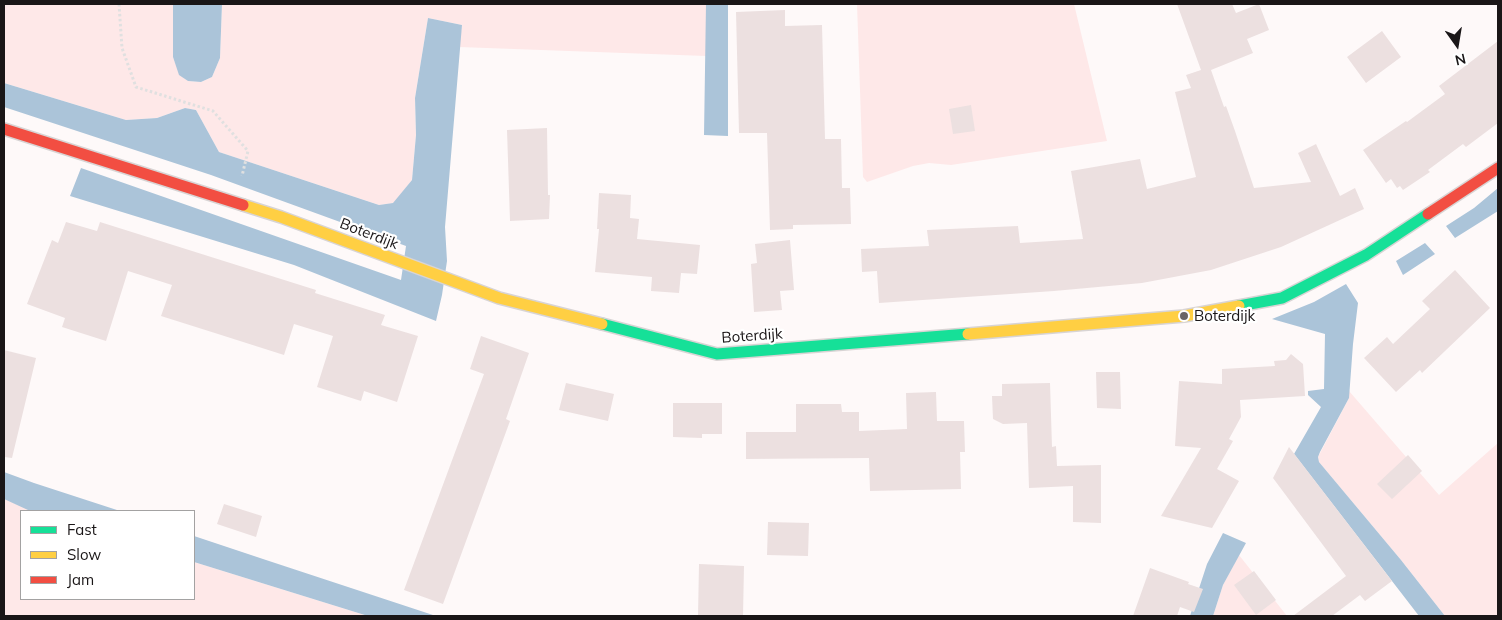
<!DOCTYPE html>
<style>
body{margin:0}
#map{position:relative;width:1502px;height:620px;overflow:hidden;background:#fef9f9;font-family:Mulish,sans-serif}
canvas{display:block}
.frame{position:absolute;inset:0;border:5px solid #1a1617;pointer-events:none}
.legend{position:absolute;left:20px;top:510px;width:175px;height:90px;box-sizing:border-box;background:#fff;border:1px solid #a3a2a2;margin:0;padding:6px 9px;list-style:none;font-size:15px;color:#1a1617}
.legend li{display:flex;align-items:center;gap:10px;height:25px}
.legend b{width:25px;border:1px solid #a3a2a2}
.north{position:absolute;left:1432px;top:20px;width:50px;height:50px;-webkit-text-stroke:4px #fff;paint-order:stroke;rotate:167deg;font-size:14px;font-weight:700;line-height:20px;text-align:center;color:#1a1617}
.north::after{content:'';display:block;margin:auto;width:18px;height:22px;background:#1a1617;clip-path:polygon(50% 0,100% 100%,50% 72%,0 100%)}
</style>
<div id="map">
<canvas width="1502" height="620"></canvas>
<div class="frame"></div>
<ul class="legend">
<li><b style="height:6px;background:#16e098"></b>Fast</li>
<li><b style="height:6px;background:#ffcf43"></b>Slow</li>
<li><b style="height:6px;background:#f24e42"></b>Jam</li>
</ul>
<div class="north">N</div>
</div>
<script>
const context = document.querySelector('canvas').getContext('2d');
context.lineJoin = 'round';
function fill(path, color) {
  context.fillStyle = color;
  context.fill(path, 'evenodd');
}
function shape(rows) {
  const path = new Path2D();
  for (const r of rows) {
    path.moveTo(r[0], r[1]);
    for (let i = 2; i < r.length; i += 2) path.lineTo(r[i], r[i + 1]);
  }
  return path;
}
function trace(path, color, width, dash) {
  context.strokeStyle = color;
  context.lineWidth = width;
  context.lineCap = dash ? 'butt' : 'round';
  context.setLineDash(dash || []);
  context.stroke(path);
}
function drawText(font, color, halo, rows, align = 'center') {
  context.font = font + ' Mulish,sans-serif';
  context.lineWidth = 4.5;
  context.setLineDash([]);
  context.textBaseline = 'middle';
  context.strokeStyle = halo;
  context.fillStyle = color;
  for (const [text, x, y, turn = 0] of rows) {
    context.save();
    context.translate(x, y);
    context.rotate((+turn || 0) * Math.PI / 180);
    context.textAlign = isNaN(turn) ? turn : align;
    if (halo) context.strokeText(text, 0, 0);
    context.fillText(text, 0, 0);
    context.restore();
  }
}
const green = shape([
 [4,4,173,4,173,57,180,75,188,81,201,82,212,77,220,58,222,4,453,4,464,5,464,4,706,4,706,56,459,47,462,25,428,18,415,98,416,135,412,180,394,203,379,205,219,152,196,110,185,108,157,118,126,120,4,83],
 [857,4,1074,4,1107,141,951,165,929,163,913,166,867,182,863,177],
 [1349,391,1439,495,1498,443,1498,616,1445,616,1401,560,1319,462,1318,457,1349,398],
 [4,499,33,511,21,511,21,599,194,599,194,562,368,616,4,616],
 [1239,555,1287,616,1213,616,1223,585]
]);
const water = shape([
 [173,4,222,4,220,58,212,77,201,82,188,81,179,75,173,57],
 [706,4,728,4,728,136,704,135],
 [428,18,462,25,445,227,447,261,442,295,436,321,294,265,70,196,81,168,401,280,406,246,211,175,4,107,4,83,126,120,157,118,185,108,196,110,219,152,379,205,393,203,412,180,416,135,415,98],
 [1498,188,1498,211,1455,238,1446,226,1474,208],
 [1425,243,1435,254,1403,275,1396,261],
 [1346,284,1358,303,1353,344,1349,398,1320,452,1318,457,1319,462,1401,560,1445,616,1419,616,1294,454,1321,407,1308,395,1308,391,1324,389,1325,334,1272,319,1314,302],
 [4,472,34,483,120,511,33,511,28,510,4,499],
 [1223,533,1246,543,1223,585,1213,616,1190,616,1207,564],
 [194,536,266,560,436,616,368,616,194,562]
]);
const building = shape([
 [1177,4,1232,4,1236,13,1259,4,1269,30,1247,39,1253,53,1211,70,1224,107,1226,106,1235,131,1254,188,1311,182,1298,153,1316,144,1340,196,1355,188,1364,209,1281,247,1211,270,1142,283,1054,291,879,303,877,271,862,272,861,249,929,246,927,230,1018,226,1020,243,1083,239,1071,171,1140,159,1147,189,1196,177,1175,92,1191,88,1186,75,1201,70],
 [785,10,785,26,822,25,825,139,841,139,842,188,850,188,851,224,793,225,793,229,770,230,767,133,739,133,736,12],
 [1382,31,1401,57,1366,83,1347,57],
 [1498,41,1498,123,1466,147,1463,144,1428,170,1430,172,1403,190,1400,186,1397,188,1391,179,1386,183,1363,150,1406,121,1407,122,1445,94,1439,86],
 [971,105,975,131,953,134,949,109],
 [547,128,548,195,550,195,549,219,510,221,507,130],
 [599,193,631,195,630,218,639,219,637,239,700,245,697,274,681,273,679,293,651,291,652,277,595,272,599,229,597,229],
 [66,222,97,231,100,222,316,290,315,293,385,315,381,325,418,336,397,402,364,391,361,401,317,387,333,336,294,324,284,355,218,334,161,316,172,285,128,271,106,341,62,327,65,318,27,304,52,240,58,243],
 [790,240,794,290,780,291,782,310,754,312,751,264,757,263,755,244],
 [1455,270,1490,308,1422,373,1420,370,1396,392,1364,358,1387,337,1393,344,1430,309,1422,301],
 [481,336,529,353,506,419,510,421,443,604,404,590,484,374,470,369],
 [4,350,36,358,12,458,4,457],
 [1291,354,1303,364,1305,396,1240,400,1241,417,1229,439,1233,441,1217,469,1239,481,1212,528,1161,516,1201,448,1175,446,1179,381,1222,384,1222,369,1275,366,1274,361,1286,360],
 [1096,372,1120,372,1121,409,1097,408],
 [566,383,614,394,608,421,559,410],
 [1050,383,1052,447,1056,446,1057,466,1101,465,1101,523,1073,522,1073,486,1029,488,1027,423,1003,424,993,419,992,396,1002,396,1002,384],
 [936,392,937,421,964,421,965,452,960,452,961,489,870,491,869,458,746,459,746,432,796,432,796,404,841,404,842,412,859,412,859,431,907,429,906,393],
 [673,403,722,403,722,434,702,434,702,438,673,437],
 [1289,447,1392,581,1365,601,1360,595,1332,616,1293,616,1346,576,1273,478],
 [1408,455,1422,471,1392,499,1377,484],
 [224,504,262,516,256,537,217,524],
 [768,522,809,523,808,556,767,555],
 [699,564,744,566,743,616,698,616],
 [1150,568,1189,582,1188,584,1203,589,1194,612,1180,607,1177,616,1133,616],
 [1254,571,1276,600,1256,615,1234,585]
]);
const path = shape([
 [119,4,122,48,136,87,213,111,248,151,242,176]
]);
const fast = shape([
 [1239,306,1282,298,1366,255,1428,214],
 [602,324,717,354,968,334]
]);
const slow = shape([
 [243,205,281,217,499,298,602,324],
 [968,334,1184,316,1239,306]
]);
const jam = shape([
 [4,129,243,205],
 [1428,214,1498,168]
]);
const markers = [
 [1184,316,5,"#6a6566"]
];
const streetNames = [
 ["Boterdijk",369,234,21],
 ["Boterdijk",752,336,-4]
];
const poiNames = [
 ["Boterdijk",1194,316]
];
fill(green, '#fee8e8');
fill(water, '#abc4d9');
fill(building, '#ece0e0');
trace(fast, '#d8d4d4', 14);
trace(slow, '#d8d4d4', 14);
trace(jam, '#d8d4d4', 14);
trace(path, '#e0e0e0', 3, [2.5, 2.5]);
trace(fast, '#16e098', 11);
trace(slow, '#ffcf43', 11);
trace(jam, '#f24e42', 11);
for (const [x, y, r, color] of markers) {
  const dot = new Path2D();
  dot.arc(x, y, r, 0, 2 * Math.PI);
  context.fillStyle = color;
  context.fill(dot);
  trace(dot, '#fff', 2);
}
drawText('15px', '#1a1617', '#fff', streetNames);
drawText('15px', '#1a1617', '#fff', poiNames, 'left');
</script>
